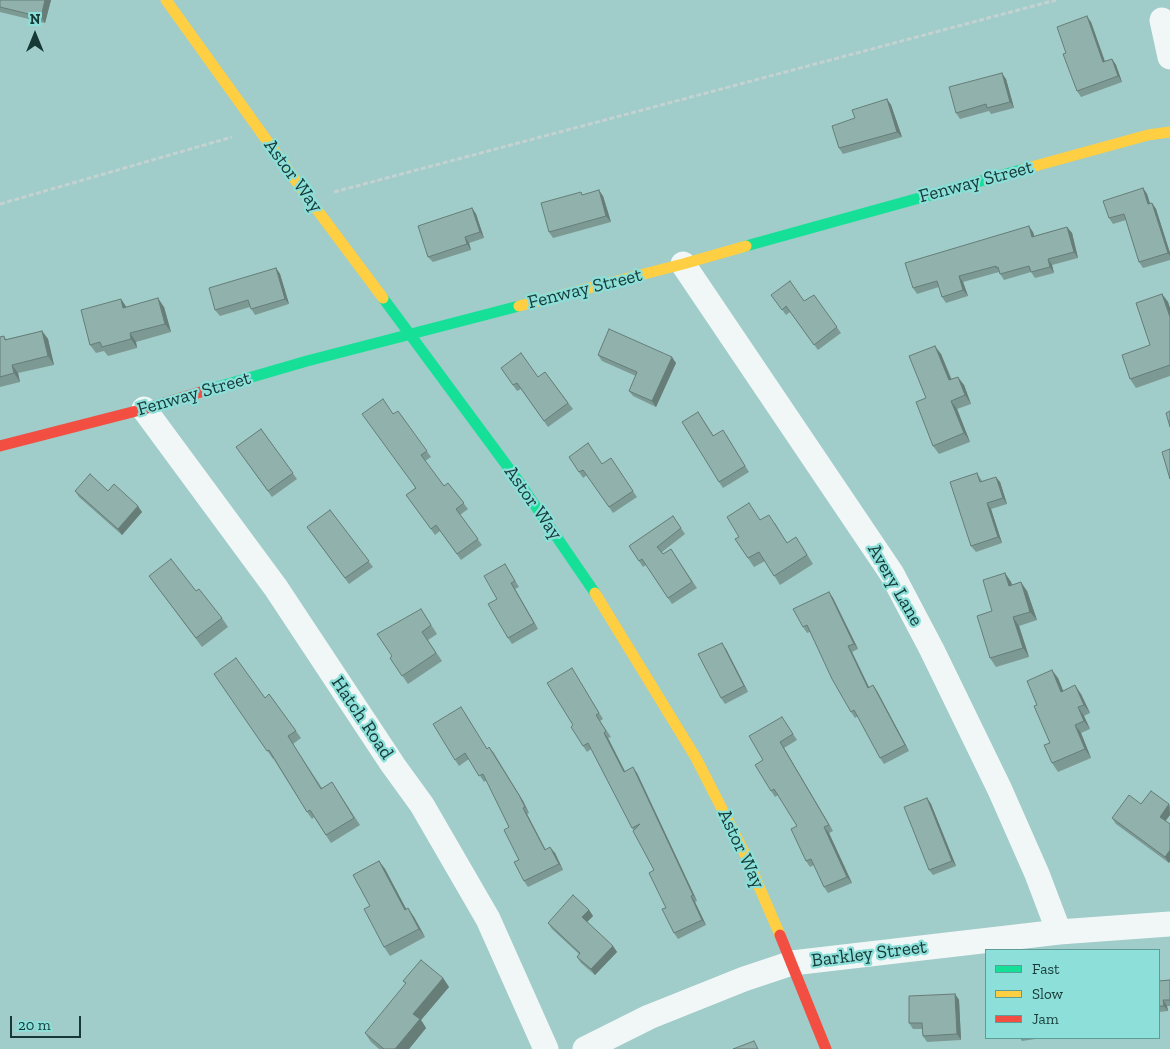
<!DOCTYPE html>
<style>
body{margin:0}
#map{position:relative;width:1170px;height:1049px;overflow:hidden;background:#a0ccc9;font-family:"Zilla Slab",serif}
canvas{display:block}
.legend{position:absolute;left:985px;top:949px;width:175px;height:90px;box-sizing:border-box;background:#8ddfd9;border:1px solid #5d9d98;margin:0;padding:6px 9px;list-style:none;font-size:15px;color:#163936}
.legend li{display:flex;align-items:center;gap:10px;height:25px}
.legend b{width:25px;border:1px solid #5d9d98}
.north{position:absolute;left:10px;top:10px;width:50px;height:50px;-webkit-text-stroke:4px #8ddfd9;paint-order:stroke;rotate:0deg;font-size:14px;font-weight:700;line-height:20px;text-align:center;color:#163936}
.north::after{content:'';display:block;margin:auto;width:18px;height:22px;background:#163936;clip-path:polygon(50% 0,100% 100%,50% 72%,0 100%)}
.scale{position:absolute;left:10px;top:1016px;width:71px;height:22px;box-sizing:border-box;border:2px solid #163936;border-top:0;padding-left:6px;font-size:15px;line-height:18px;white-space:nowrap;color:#163936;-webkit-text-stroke:4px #8ddfd9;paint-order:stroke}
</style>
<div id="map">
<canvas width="1170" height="1049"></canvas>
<ul class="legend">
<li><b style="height:6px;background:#16e098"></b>Fast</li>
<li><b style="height:6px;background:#ffcf43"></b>Slow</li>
<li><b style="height:6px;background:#f24e42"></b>Jam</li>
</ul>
<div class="north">N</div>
<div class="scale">20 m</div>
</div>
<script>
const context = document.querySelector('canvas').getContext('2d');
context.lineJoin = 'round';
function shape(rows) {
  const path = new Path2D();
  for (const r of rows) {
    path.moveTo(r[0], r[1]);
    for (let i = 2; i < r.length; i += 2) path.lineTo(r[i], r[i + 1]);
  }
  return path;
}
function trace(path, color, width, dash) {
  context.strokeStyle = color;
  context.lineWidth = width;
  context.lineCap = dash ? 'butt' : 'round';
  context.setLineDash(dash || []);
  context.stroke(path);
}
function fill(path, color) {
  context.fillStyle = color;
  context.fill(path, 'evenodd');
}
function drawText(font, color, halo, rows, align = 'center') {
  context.font = font + ' "Zilla Slab",serif';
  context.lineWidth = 4.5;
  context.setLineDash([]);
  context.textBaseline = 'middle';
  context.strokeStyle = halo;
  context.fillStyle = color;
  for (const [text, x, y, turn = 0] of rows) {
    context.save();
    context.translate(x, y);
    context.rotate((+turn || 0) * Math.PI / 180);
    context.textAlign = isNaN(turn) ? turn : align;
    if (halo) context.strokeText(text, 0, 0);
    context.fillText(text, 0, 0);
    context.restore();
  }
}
const path = shape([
 [334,192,1056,0],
 [0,204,232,137]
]);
const street = shape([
 [1162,20,1170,57],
 [683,264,892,574,932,650,1000,790,1037,874,1059,932],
 [144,409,276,588,393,765,422,805,488,919,546,1049],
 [585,1049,649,1017,744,979,792,963,1059,932,1170,924]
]);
const fast = shape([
 [746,246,1024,169],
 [383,298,519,482,595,593],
 [214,388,307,361,519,306]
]);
const slow = shape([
 [166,0,309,199,383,298],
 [1024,169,1148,135,1170,132],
 [519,306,683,264,746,246],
 [595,593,696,758,745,854,780,935]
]);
const jam = shape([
 [0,446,144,409,214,388],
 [780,935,826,1049]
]);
const wall = shape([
 [0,0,51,0,45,23,0,12],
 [1091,22,1105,61,1112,59,1116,65,1122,82,1081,97,1077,91,1066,53],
 [1006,79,1014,108,991,114,989,111,960,119,956,113],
 [887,99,891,105,902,137,843,154,839,148,855,118],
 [1143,188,1147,194,1150,204,1152,203,1156,209,1170,253,1170,260,1143,268,1139,262,1126,220,1113,224,1109,218],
 [583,195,603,196,611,222,553,238,549,232],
 [472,208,476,214,484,238,469,243,471,250,433,262,428,257],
 [1067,227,1072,233,1078,258,1052,265,1054,273,1035,278,1031,272,1004,280,999,272,963,282,968,296,946,303,942,297,939,287,917,294,913,288,1033,232,1034,236],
 [276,268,280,274,289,304,255,315,250,307,220,316,215,310],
 [1162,294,1168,302,1170,308,1170,376,1136,388,1130,379,1150,345],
 [771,295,804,301,814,295,841,333,818,350,790,312,786,315],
 [121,299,126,307,164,307,171,332,136,342,137,348,108,356,104,351,96,353,90,345],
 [42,331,48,339,54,365,18,373,20,382,0,387,0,337,7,339],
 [941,354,952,380,964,385,971,404,957,409,970,442,939,454,933,446,926,398],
 [598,355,676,363,656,407,633,396,629,391,636,376,602,361],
 [501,368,538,377,545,372,573,409,548,427,521,389,517,391],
 [398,411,431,457,425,461,444,486,448,483,468,509,460,515,482,545,461,560,440,531,435,535,406,495,415,488,393,414],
 [698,412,714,436,727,436,749,472,723,488,719,482],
 [261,429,297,479,272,497,236,447],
 [569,457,602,464,611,458,637,497,613,513,587,475,583,478],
 [977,473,982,481,1000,482,1007,504,991,509,1002,543,976,552,971,546],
 [75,491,108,491,142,512,122,535,79,497],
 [330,510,373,567,349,584,307,527],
 [673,516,685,534,662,552,663,554,671,549,697,588,672,604,646,565,643,567,629,546],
 [760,520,775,523,787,543,802,546,813,564,780,585,765,561,754,567,735,539,739,537],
 [505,564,519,587,515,589,538,629,512,644,508,638],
 [1005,573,1011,582,1012,585,1027,591,1037,620,1019,626,1029,657,996,667,990,658,992,611],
 [149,576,196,591,222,618,228,627,202,647],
 [829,592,833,598,858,649,852,652,869,687,873,685,877,691,909,751,884,764,880,758,858,716,855,718,851,712,810,632,807,633,803,627],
 [421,609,437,634,428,640,442,661,408,684,390,658,392,656],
 [726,649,748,692,725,704,721,698],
 [572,668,603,719,600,721,611,737,608,738,625,771,637,773,697,901,695,902,706,925,678,939,674,933,654,870,591,749,587,752,583,746,573,725],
 [214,674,265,698,269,694,301,738,293,744,322,788,332,782,360,825,331,843,314,817,312,819,307,812,273,758,273,759],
 [1058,678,1063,691,1081,694,1090,713,1084,716,1090,729,1081,733,1091,758,1058,772,1052,763,1050,743,1037,705],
 [465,713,487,749,489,747,494,753,523,801,529,813,527,814,545,850,555,853,563,870,528,887,524,881,519,860,509,827,487,780,484,782,469,759,459,766,455,760],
 [786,723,797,740,784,748,833,831,829,833,852,883,828,893,824,887,814,865,810,867,806,861,797,826,778,795,775,797,771,791,763,760],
 [927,798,931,804,956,866,933,875,929,870],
 [1141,804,1170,805,1170,815,1166,821,1170,824,1170,861,1169,863,1116,824,1112,818],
 [379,861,385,869,406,909,408,908,414,917,425,937,390,956,384,947,370,906],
 [589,910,593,916,587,922,613,946,617,952,595,975,581,963,577,957,579,954,552,929,548,923],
 [443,978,449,987,421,1020,426,1028,409,1049,379,1049,371,1042,365,1033,406,984,403,981],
 [1170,980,1170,1006,1167,1006,1168,1011,1159,1012,1159,981],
 [955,994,959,1000,961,1040,927,1042,923,1036,922,1029,913,1029,909,1023],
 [1020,1038,1042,1038,1022,1041]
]);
const shadedWall = shape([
 [45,0,51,0,45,23,41,17],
 [1087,16,1091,22,1107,68,1103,62],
 [1112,59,1116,65,1122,82,1118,76],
 [1002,73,1006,79,1014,108,1010,102],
 [887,99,891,105,902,137,897,132],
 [1143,188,1147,194,1152,210,1148,204],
 [599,190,603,196,611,222,606,216],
 [1152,203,1156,209,1170,253,1170,256,1168,253],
 [472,208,476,214,484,238,480,232],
 [1029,226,1033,232,1036,243,1032,237],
 [1067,227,1072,233,1078,258,1074,252],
 [465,237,469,243,471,250,467,244],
 [1048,259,1052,265,1054,273,1050,267],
 [276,268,280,274,289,304,285,299],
 [959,276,963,282,968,296,963,290],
 [1162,294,1168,302,1170,308,1170,317],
 [158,298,164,307,171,332,165,324],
 [121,299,127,308,123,308],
 [42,331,48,339,54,365,48,356],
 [130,333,136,342,137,348,131,339],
 [935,346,941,354,955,389,949,380],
 [672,357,676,363,656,407,652,401],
 [12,365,18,373,20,382,14,373],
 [958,377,964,385,971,404,965,395],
 [951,401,957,409,970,442,964,433],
 [996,477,1000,482,1007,504,1003,498],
 [987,503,991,509,1002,543,998,537],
 [138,506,142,512,122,535,118,529],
 [1005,573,1011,582,1015,594,1009,586],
 [1021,582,1027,591,1037,620,1030,612],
 [511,583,515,589,538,629,534,623],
 [829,592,833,598,858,649,854,644],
 [1013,617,1019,626,1029,657,1023,648],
 [722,643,726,649,748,692,744,686],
 [848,646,852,652,872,694,868,688],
 [1052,670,1058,678,1067,700,1061,692],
 [873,685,877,691,909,751,905,745],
 [1075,685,1081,694,1090,713,1084,705],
 [1078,707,1084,716,1090,729,1084,721],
 [1075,725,1081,733,1091,758,1085,749],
 [604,733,608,738,628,778,624,772],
 [780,742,784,748,833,831,829,825],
 [489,747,523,801,529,813,525,807],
 [633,767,637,773,697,901,693,895],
 [927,798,931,804,956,866,952,861],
 [1169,804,1170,815,1164,822,1160,817],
 [523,808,527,814,549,856,545,850],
 [824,827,829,833,852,883,847,877],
 [550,847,555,853,563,870,559,864],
 [1170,850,1170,861,1169,863,1165,857],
 [379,861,385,869,411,918,405,910],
 [691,896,695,902,706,925,702,920],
 [408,908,414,917,425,937,419,929],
 [589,910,593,916,586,923,582,917],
 [613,946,617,952,595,975,591,969],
 [443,978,449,987,421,1020,426,1028,409,1049,395,1049,413,1014],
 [955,994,959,1000,961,1040,957,1034],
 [1163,1000,1167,1006,1168,1011,1164,1006]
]);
const building = shape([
 [0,0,45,0,41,17,0,7,0,0],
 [1087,16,1103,62,1112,59,1118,76,1077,91,1063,54,1066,53,1057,27,1087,16],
 [1002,73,1010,102,987,108,986,104,956,113,949,87,1002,73],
 [887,99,897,132,839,148,832,126,855,118,852,110,887,99],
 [1143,188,1148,204,1152,203,1168,253,1139,262,1124,214,1109,218,1103,201,1143,188],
 [599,190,606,216,549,232,541,203,581,192,582,195,599,190],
 [472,208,480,232,465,237,467,244,428,257,418,226,472,208],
 [1029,226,1032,237,1067,227,1074,252,1048,259,1050,267,1031,272,1029,266,1000,274,998,267,996,268,996,266,959,276,963,290,942,297,937,281,913,288,905,263,1029,226],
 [276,268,285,299,251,309,248,300,215,310,209,288,276,268],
 [790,281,804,301,814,295,837,327,814,345,786,306,782,310,771,295,790,281],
 [1162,294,1170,317,1170,365,1130,379,1122,355,1150,345,1136,303,1162,294],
 [158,298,165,324,130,333,131,339,102,347,100,342,90,345,81,310,121,299,123,308,158,298],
 [609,329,672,357,652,401,629,391,637,372,598,355,609,329],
 [42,331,48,356,12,365,14,373,0,377,0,337,4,336,5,340,42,331],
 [935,346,949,380,958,377,965,395,951,401,964,433,933,446,916,402,926,398,909,356,935,346],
 [521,353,538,377,545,372,568,403,544,421,517,383,513,385,501,368,521,353],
 [383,399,393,414,398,411,427,451,421,455,444,486,448,483,464,503,456,509,478,539,457,554,436,525,431,529,406,495,416,488,362,414,383,399],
 [1170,411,1170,427,1166,413,1170,411],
 [698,412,713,436,723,430,745,466,719,482,682,422,698,412],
 [261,429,293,473,268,491,236,447,261,429],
 [588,443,602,464,611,458,633,491,609,507,583,470,579,472,569,457,588,443],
 [1170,449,1170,479,1162,452,1170,449],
 [977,473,980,482,996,477,1003,498,987,503,998,537,971,546,950,482,977,473],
 [90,474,108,491,114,484,138,506,118,529,75,491,90,474],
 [749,503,760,520,769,515,787,543,796,537,807,555,774,576,759,552,748,558,735,539,739,537,727,517,749,503],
 [330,510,369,561,345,578,307,527,330,510],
 [673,516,681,528,657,547,663,554,671,549,692,582,668,598,642,559,639,561,629,546,673,516],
 [171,559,196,591,199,589,222,618,196,638,149,576,171,559],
 [505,564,515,581,511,583,534,623,508,638,488,604,497,599,484,576,505,564],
 [1005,573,1009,586,1021,582,1030,612,1013,617,1023,648,990,658,977,616,992,611,983,580,1005,573],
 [829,592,854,644,848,646,868,688,873,685,905,745,880,758,854,710,851,712,832,679,807,625,803,627,793,609,829,592],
 [421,609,431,625,422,632,436,653,402,676,390,658,392,656,377,634,421,609],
 [722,643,744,686,721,698,698,654,722,643],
 [236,658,265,698,269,694,296,731,288,736,321,789,332,782,354,818,326,835,310,810,307,812,269,750,267,751,214,674,236,658],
 [572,668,599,713,596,715,606,731,604,733,624,772,633,767,693,895,691,896,702,920,674,933,662,909,666,908,649,873,654,870,633,831,640,824,632,828,588,743,583,746,571,727,573,725,547,683,572,668],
 [1052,670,1061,692,1075,685,1084,705,1078,707,1084,721,1075,725,1085,749,1052,763,1044,745,1050,743,1034,706,1037,705,1027,681,1052,670],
 [461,707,487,749,489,747,519,795,525,807,523,808,545,850,550,847,559,864,524,881,514,862,519,860,504,830,509,827,483,774,479,776,465,753,455,760,433,724,461,707],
 [782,717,793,734,780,742,829,825,824,827,847,877,824,887,811,859,806,861,791,829,797,826,774,789,771,791,755,765,763,760,749,736,782,717],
 [1151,791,1169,804,1160,817,1170,824,1170,850,1165,857,1112,818,1129,795,1141,804,1151,791],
 [927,798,952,861,929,870,904,807,927,798],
 [379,861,405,910,408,908,419,929,384,947,364,909,370,906,353,875,379,861],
 [573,895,589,910,582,917,613,946,591,969,577,957,580,953,548,923,573,895],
 [421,960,443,978,413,1014,420,1019,395,1049,384,1049,365,1033,406,983,403,981,421,960],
 [1170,980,1170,1000,1163,1000,1164,1006,1159,1006,1159,981,1170,980],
 [955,994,957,1034,923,1036,922,1023,909,1023,909,996,955,994],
 [754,1041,758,1049,733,1049,754,1041]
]);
const streetNames = [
 ["Astor Way",293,176,54],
 ["Fenway Street",976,182,-15],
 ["Fenway Street",585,289,-14],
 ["Fenway Street",194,394,-16],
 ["Astor Way",533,503,55],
 ["Avery Lane",895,585,60],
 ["Hatch Road",362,718,56],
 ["Astor Way",741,849,65],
 ["Barkley Street",869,954,-7]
];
trace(path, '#c4d2d2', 3, [5, 2.5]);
trace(street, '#f1f7f7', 25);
trace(fast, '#16e098', 11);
trace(slow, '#ffcf43', 11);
trace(jam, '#f24e42', 11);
fill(wall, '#7d9994');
fill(shadedWall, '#667d78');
fill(building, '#91b2ac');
trace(building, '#667d78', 1);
drawText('19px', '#163936', '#8ddfd9', streetNames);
</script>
